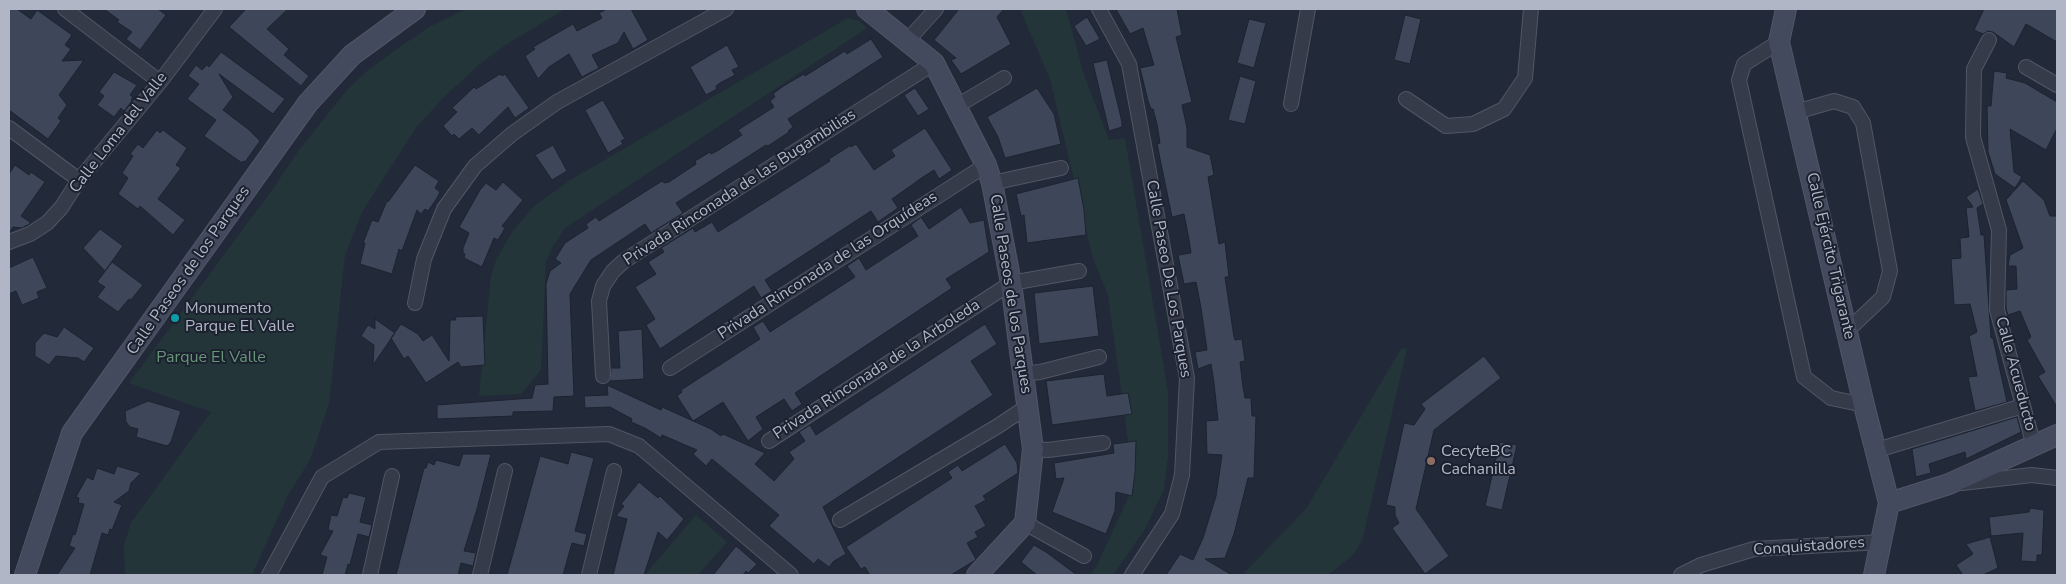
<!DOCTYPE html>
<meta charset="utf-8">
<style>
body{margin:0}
#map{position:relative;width:2066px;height:584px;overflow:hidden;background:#222939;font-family:"Nunito Sans",sans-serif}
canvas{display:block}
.frame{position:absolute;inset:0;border:10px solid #b1b6c6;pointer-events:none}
</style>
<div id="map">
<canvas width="2066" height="584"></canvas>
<div class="frame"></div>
</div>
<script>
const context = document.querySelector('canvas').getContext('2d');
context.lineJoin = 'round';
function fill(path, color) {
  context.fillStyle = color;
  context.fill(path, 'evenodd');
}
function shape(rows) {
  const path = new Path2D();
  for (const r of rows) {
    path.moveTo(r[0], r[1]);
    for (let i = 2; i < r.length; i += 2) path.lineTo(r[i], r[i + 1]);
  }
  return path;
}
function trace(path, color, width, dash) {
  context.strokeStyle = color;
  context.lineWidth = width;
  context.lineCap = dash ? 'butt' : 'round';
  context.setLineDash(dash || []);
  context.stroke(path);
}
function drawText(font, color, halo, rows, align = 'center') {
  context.font = font + ' "Nunito Sans",sans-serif';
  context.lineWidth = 4;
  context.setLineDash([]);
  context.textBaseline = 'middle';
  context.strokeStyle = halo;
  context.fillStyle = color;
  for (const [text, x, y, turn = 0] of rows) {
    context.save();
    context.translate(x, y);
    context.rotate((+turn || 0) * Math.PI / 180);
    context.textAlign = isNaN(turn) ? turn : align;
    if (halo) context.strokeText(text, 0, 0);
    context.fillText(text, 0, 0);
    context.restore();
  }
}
const green = shape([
 [466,9,565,9,507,44,481,63,444,97,415,129,362,212,345,255,329,403,310,460,288,495,252,575,125,575,124,545,131,523,211,412,129,383,272,190,299,150,347,90,367,71,397,49,429,27],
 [1020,9,1066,9,1083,72,1109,140,1125,138,1168,392,1168,456,1164,489,1145,529,1113,575,1090,575,1096,567,1130,494,1133,476,1108,295,1093,258,1050,79],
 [848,18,859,21,867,28,565,228,552,248,546,262,541,370,521,394,479,396,491,276,496,260,512,232,534,206,572,179],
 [1407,348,1362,541,1353,555,1328,575,1242,575,1306,509,1401,349],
 [696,515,727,542,698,575,645,575]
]);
const building = shape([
 [9,9,17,9,31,19,37,10,72,35,65,45,71,49,62,61,84,60,59,95,67,105,58,118,61,121,48,139,9,110,9,9],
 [104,9,158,9,166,15,140,50,126,39,132,32,117,22,119,20,104,9],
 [246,9,288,9,267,29,289,49,284,55,309,76,301,86,229,27,246,9],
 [607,9,631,9,648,40,633,49,624,32,618,43,592,55,599,68,582,77,569,54,549,67,538,79,525,56,535,49,533,47,573,24,577,31,602,18,599,13,607,9],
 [959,9,1004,9,997,17,1011,44,961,74,951,60,956,58,934,40,959,9],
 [1116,9,1177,9,1182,35,1176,37,1192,102,1182,105,1187,128,1187,147,1210,155,1214,175,1208,177,1219,244,1225,242,1229,277,1225,277,1234,337,1235,340,1242,339,1245,361,1240,362,1243,387,1245,398,1251,398,1252,416,1256,416,1254,478,1248,478,1234,534,1225,558,1205,559,1232,575,1166,575,1180,554,1193,560,1203,538,1216,496,1222,455,1207,454,1206,421,1218,420,1214,383,1211,364,1198,369,1195,352,1207,350,1201,308,1196,282,1184,284,1178,255,1191,253,1189,240,1184,214,1172,217,1157,144,1160,143,1157,124,1153,109,1151,109,1148,101,1140,68,1154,65,1143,28,1130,34,1116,9],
 [1984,9,2057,9,2057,42,2026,24,2014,47,1993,32,1988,31,1983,34,1974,30,1984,9],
 [1405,15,1421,19,1410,64,1394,60,1405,15],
 [1087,17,1100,39,1086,46,1074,26,1087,17],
 [1249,19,1266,23,1254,68,1237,63,1249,19],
 [871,39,883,57,788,119,793,127,788,131,789,132,768,146,766,145,676,203,683,213,651,233,645,224,591,260,570,294,574,396,554,397,553,411,513,412,513,416,437,419,437,405,532,398,535,385,548,384,546,284,550,271,561,263,555,259,565,243,588,228,586,224,596,217,599,221,662,181,664,183,669,182,696,164,695,161,710,152,711,154,717,151,742,135,738,130,774,107,770,101,775,97,773,94,782,87,804,74,805,76,845,51,847,54,871,39],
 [727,45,739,67,732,70,735,75,720,83,716,86,717,89,706,95,690,67,727,45],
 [221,52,285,99,273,114,219,74,233,97,223,110,248,129,260,141,245,162,243,161,242,163,204,136,216,120,187,99,199,84,188,76,196,65,202,70,207,65,209,67,221,52],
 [1107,60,1122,122,1122,127,1109,131,1093,63,1107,60],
 [1994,71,2007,73,2006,78,2025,83,2057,102,2057,128,2046,150,2010,129,2014,172,2022,177,2015,188,1995,174,1988,152,1987,106,1991,106,1994,71],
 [114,72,137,85,130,95,133,97,131,100,132,101,124,111,121,108,114,117,97,105,104,96,99,92,114,72],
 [500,74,502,76,505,74,529,108,515,118,508,107,479,135,472,128,459,139,454,134,452,136,443,126,457,112,452,108,474,87,476,89,500,74],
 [1240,76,1256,81,1245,124,1228,120,1240,76],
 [915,88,929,109,918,116,904,95,915,88],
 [1037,88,1054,114,1061,144,1005,158,998,137,987,117,1037,88],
 [603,100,625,139,621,141,623,144,608,153,585,110,603,100],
 [925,128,952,170,939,179,934,170,923,177,892,199,898,208,878,222,871,211,765,280,772,291,761,298,754,286,660,349,646,325,655,319,635,287,656,274,648,262,664,252,661,248,693,228,695,232,712,222,718,232,830,161,829,159,851,145,851,147,856,144,874,170,895,156,891,150,925,128],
 [157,130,160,133,163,130,187,148,176,165,181,168,158,199,185,220,173,235,140,206,138,209,118,194,128,178,122,173,133,156,130,154,138,144,143,148,157,130],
 [553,145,567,171,552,180,535,155,553,145],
 [15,165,29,175,31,172,45,182,21,216,31,223,22,228,13,227,9,233,9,174,15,165],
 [415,165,439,181,435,188,440,192,437,198,428,211,425,209,421,214,417,210,402,251,399,249,392,274,360,264,365,243,363,243,372,220,378,222,387,201,388,202,415,165],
 [1078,178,1084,210,1086,235,1027,243,1024,215,1021,216,1016,194,1078,178],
 [2023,181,2044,200,2050,216,2057,216,2057,407,2038,376,2045,372,2027,340,2031,337,2020,311,2008,315,2006,309,2006,290,2017,289,2016,266,2008,266,2010,255,2023,248,2006,200,2023,181],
 [503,182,523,200,502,226,505,228,498,240,494,238,482,267,464,258,465,254,463,253,463,248,469,233,459,227,480,190,486,183,496,190,503,182],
 [1978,189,1983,204,1977,208,1981,235,1984,235,1991,338,1993,338,2007,402,1975,411,1968,377,1977,376,1969,336,1977,332,1970,304,1954,305,1951,259,1961,258,1960,238,1969,237,1966,208,1973,207,1966,197,1978,189],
 [961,207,970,223,984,220,989,252,946,279,952,288,795,393,802,404,792,411,784,399,756,417,763,429,748,441,723,402,693,421,677,396,682,392,681,390,760,339,753,327,763,321,770,332,855,277,847,266,859,258,866,270,918,236,911,225,921,217,929,229,961,207],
 [100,229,123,246,105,271,83,248,100,229],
 [33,257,47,288,37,292,39,298,22,305,16,291,9,294,9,268,33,257],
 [112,262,143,285,131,300,129,299,118,312,97,297,105,287,97,282,112,262],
 [1093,286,1099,336,1039,344,1034,293,1093,286],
 [483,316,485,365,461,367,458,362,426,383,408,356,404,359,391,338,401,324,418,334,423,341,432,335,449,361,450,320,456,320,455,317,483,316],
 [375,319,395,333,373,365,374,345,361,336,368,325,375,329,375,319],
 [985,324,997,344,971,361,993,395,823,507,846,554,834,561,829,567,818,559,814,564,769,526,779,515,712,459,706,466,693,454,697,450,662,435,661,438,645,428,631,422,632,419,610,407,585,408,584,396,608,395,607,385,661,410,662,407,711,429,721,436,723,434,765,453,755,464,774,481,794,459,789,452,805,441,799,432,810,425,816,435,985,324],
 [64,327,94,348,84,362,78,358,56,356,49,365,35,356,35,343,44,333,57,337,64,327],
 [642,329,644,379,610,381,611,368,620,368,618,331,642,329],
 [1484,356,1501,378,1434,430,1416,509,1449,556,1425,574,1392,528,1399,523,1395,515,1395,507,1386,505,1404,423,1414,425,1425,409,1421,404,1484,356],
 [1104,374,1107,396,1128,393,1132,414,1052,425,1046,381,1104,374],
 [148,401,181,411,171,442,167,446,136,437,138,429,130,427,126,422,125,411,148,401],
 [2017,417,2021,432,1966,459,1965,452,1929,464,1931,473,1916,477,1912,449,2017,417],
 [1136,441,1135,473,1132,496,1116,492,1115,511,1106,534,1052,512,1064,478,1056,479,1054,463,1114,453,1113,444,1136,441],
 [1500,442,1517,445,1502,510,1485,506,1500,442],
 [1005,444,1017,463,1018,473,983,496,986,500,975,506,986,526,975,532,978,537,967,543,976,559,974,561,951,575,870,575,865,567,861,569,846,547,952,478,948,472,958,465,962,471,1005,444],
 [571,452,594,458,575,531,587,534,584,546,572,543,563,575,507,575,540,456,568,464,571,452],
 [463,454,491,454,477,509,464,551,476,553,473,566,461,563,458,575,396,575,424,468,426,468,428,462,434,465,436,460,459,466,463,454],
 [117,466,141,473,131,483,129,491,114,502,122,505,112,530,110,529,108,535,102,533,90,575,57,575,75,548,69,546,73,534,75,535,84,504,78,503,79,498,76,497,87,477,93,480,97,468,114,474,117,466],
 [639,482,658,498,660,496,684,519,667,540,658,532,644,575,613,575,627,519,616,516,624,506,621,504,639,482],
 [349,493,366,497,360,522,372,525,369,537,358,534,350,565,348,564,345,575,322,575,327,557,320,555,333,531,328,530,331,515,337,516,343,497,347,498,349,493],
 [2030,508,2044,510,2042,555,2037,555,2037,562,2021,561,2023,533,1991,536,1989,517,2029,512,2030,508],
 [1990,537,1998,568,1983,575,1963,575,1956,565,1973,554,1966,544,1990,537],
 [1034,545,1046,552,1077,575,1037,575,1021,562,1034,545],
 [736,546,757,564,748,573,746,571,743,575,713,575,736,546]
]);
const street = shape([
 [65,9,160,82],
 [1099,9,1129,64,1187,378,1182,475,1172,514,1132,575],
 [908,40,936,9],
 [1989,40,1974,69,1973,137,1999,230,1997,310,2034,446],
 [1779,42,1744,64,1739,80,1804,377,1831,398,1864,405],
 [2026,67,2057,85],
 [1406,99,1446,126,1473,124,1504,109,1525,78,1531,9],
 [1291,104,1308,9],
 [957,106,1004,78],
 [1796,112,1834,101,1853,107,1863,123,1890,271,1883,297,1847,331],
 [9,128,79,180],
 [992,183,1061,168],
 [9,242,30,234,47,223,61,208,79,180,160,82,215,9],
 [415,303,424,259,444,209,475,166,512,134,557,102,726,9],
 [670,368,986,165],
 [1023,374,1040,372,1099,357],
 [603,376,599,301,603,286,613,271,624,261,934,63],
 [769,441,1011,283,1079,271],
 [1033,449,1048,450,1103,443],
 [1877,450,2023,406],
 [1962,483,2032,475,2057,478],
 [840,520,998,426,1028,406],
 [1025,523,1084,556],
 [269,575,322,477,379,442,609,434,639,446,791,575],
 [370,575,392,476],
 [480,575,505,471],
 [589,575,614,471],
 [1681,575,1701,565,1754,549,1882,542]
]);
const secondary = shape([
 [867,9,934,63,986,165,992,183,1011,283,1033,449,1025,523,977,575],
 [1786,9,1779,42,1864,405,1889,503,1874,575],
 [1889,503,1949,484,2057,435],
 [25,575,72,433,308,103,352,55,415,9]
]);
const markers = [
 [175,318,5,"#0f9aa8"],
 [1431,461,5,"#8d6e63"]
];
const streetNames = [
 ["Calle Loma del Valle",119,133,-52],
 ["Privada Rinconada de las Bugambilias",740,188,-33],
 ["Calle Ejército Trigarante",1830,256,77],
 ["Privada Rinconada de las Orquídeas",828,266,-33],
 ["Calle Paseos de los Parques",189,271,-55],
 ["Calle Paseo De Los Parques",1168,279,80],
 ["Calle Paseos de los Parques",1010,294,81],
 ["Privada Rinconada de la Arboleda",877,370,-33],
 ["Calle Acueducto",2015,374,75],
 ["Conquistadores",1809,547,-4]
];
const poiNames = [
 ["Monumento",185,309],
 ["Parque El Valle",185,327],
 ["CecyteBC",1441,452],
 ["Cachanilla",1441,470]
];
const parkNames = [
 ["Parque El Valle",211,358]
];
fill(green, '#24353a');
fill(building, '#3e4759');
trace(building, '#1d2330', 1);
trace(street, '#515665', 16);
trace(secondary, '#515665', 22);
trace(street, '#363b4a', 14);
trace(secondary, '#444a5d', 20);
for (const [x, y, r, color] of markers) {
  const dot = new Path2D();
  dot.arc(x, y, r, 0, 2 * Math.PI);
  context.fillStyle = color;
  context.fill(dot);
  trace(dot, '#1b212e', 2);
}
drawText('16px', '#b1b6c6', '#1b212e', streetNames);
drawText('16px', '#b1b6c6', '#1b212e', poiNames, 'left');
drawText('16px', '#689678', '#1b212e', parkNames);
</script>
